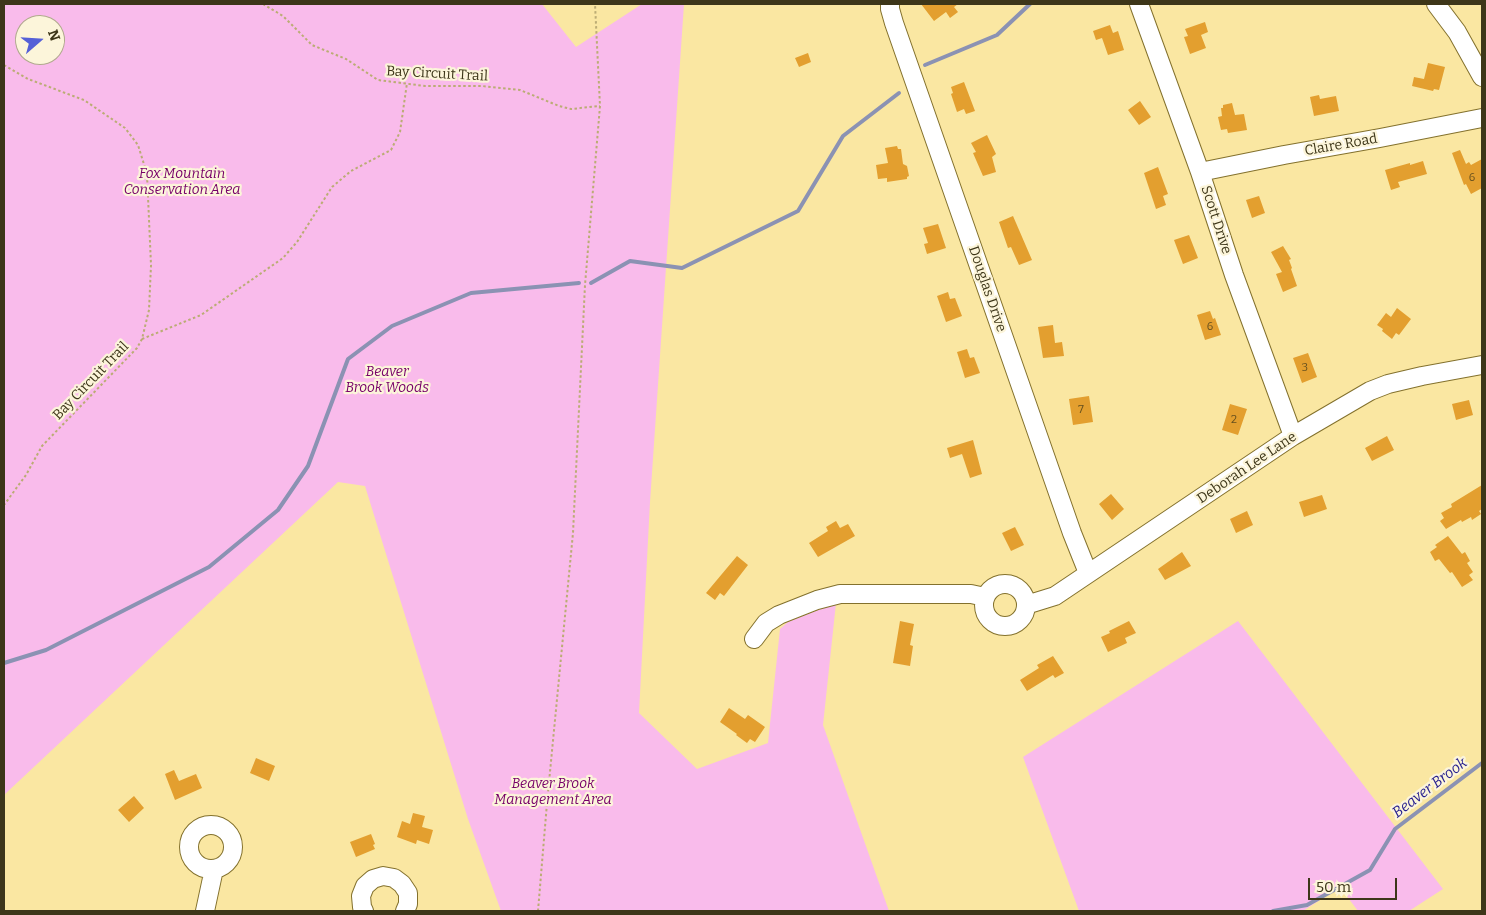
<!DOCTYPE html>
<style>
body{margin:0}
#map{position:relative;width:1486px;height:915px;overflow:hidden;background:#fae7a2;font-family:Bitter,serif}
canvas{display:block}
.frame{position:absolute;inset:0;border:5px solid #3d3619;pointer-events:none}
.north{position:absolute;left:15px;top:15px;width:50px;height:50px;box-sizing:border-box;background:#fcf5da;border:1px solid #b0a98d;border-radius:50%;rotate:71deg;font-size:14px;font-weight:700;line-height:20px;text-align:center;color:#3d3619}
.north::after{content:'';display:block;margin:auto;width:18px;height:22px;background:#5560d7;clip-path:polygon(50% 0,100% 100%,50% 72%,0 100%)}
.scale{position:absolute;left:1308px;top:878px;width:89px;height:22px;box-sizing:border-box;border:2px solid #3d3619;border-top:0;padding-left:6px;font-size:15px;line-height:18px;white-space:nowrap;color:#3d3619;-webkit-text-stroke:4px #fcf5da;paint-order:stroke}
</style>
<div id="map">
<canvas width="1486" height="915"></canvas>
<div class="frame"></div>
<div class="north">N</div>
<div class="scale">50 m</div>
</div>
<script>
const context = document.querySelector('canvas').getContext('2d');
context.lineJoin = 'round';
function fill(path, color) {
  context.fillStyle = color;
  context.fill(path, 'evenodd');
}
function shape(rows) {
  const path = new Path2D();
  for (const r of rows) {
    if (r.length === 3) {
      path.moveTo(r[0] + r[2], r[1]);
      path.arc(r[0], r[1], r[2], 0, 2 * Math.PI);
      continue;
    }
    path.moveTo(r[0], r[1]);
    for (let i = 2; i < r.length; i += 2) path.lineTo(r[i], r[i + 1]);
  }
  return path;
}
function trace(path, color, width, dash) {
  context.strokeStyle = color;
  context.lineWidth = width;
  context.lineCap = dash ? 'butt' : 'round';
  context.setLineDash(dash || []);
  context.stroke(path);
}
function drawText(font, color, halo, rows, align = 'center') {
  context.font = font + ' Bitter,serif';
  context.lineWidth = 4.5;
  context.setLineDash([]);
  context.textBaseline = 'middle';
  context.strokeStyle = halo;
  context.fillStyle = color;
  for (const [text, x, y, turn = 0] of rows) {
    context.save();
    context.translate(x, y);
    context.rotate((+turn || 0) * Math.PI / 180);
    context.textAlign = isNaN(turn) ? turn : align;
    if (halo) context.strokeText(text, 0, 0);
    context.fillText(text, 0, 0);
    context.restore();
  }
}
const green = shape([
 [4,4,542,4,576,47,642,4,684,4,650,502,639,713,697,769,768,743,780,629,788,622,836,603,823,725,889,911,501,911,468,819,365,486,338,482,4,795],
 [25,25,55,25,55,55,25,55],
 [1238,621,1443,889,1409,911,1358,911,1340,887,1303,911,1079,911,1023,757]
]);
const stream = shape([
 [925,65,997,35,1030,4],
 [591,283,630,261,682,268,798,211,843,136,899,93],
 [4,663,46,650,209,567,278,510,308,466,348,359,392,326,471,293,579,283],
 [1273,911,1307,905,1370,870,1395,829,1482,763]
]);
const building = shape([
 [921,4,958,4,954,7,958,12,950,18,946,12,934,21],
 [1205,22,1208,32,1201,35,1206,48,1190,54,1184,37,1188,36,1185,29],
 [1110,25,1113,33,1118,31,1124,50,1108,55,1102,38,1096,40,1093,31],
 [808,53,811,62,799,67,795,58],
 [1428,63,1445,67,1439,90,1434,89,1433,91,1412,86,1414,77,1424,79],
 [964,82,975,111,966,114,964,109,957,112,951,94,953,93,951,87],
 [1319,95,1320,99,1336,96,1339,111,1314,116,1310,97],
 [1140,101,1151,117,1139,125,1128,110],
 [1232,103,1235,115,1244,114,1247,130,1228,133,1227,129,1221,130,1218,117,1222,116,1221,108,1223,108,1223,105],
 [987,135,996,154,992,157,996,172,983,176,973,153,976,152,971,143],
 [897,146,898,149,901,149,903,164,907,166,909,176,907,177,907,179,887,182,887,178,878,179,876,165,888,163,885,148],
 [1460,150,1466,164,1469,162,1471,165,1482,159,1482,188,1471,194,1466,184,1464,185,1452,153],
 [1423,161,1427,174,1398,182,1400,187,1391,190,1385,170,1410,163,1410,165],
 [1158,167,1168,194,1163,196,1166,205,1156,209,1144,173],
 [1259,196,1265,213,1252,218,1246,200],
 [1013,216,1032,260,1019,265,1011,247,1008,248,999,222],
 [938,224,946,248,927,254,924,244,928,243,923,228],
 [1189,235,1198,258,1183,264,1174,240],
 [1283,246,1291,259,1289,260,1292,268,1291,269,1297,286,1283,292,1276,274,1282,272,1271,252],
 [948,292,950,299,955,298,962,316,946,322,937,296],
 [1397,308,1411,319,1399,335,1396,333,1392,339,1382,331,1383,329,1377,325,1386,313,1391,317],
 [1210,311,1213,319,1215,318,1221,335,1205,340,1197,315],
 [1053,325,1055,343,1062,342,1064,356,1043,358,1038,327],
 [967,349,970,358,974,357,980,373,965,378,957,352],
 [1308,353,1317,377,1302,383,1293,358],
 [1089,396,1093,422,1073,425,1069,399],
 [1469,400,1473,415,1456,420,1452,404],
 [1230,404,1247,409,1238,435,1222,430],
 [1387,436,1394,450,1372,461,1365,448],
 [973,440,982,474,970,478,962,454,950,458,947,448],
 [1482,485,1482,509,1479,511,1481,514,1472,520,1471,517,1462,522,1461,520,1446,529,1440,521,1444,518,1441,513,1452,507,1451,504],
 [1111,494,1124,509,1112,520,1099,504],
 [1322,495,1327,509,1304,517,1299,502],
 [1247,511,1253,525,1236,533,1230,519],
 [836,521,840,528,848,524,855,536,818,557,809,543,828,531,826,527],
 [1015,527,1024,545,1011,551,1002,533],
 [1448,536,1462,554,1465,552,1470,561,1467,563,1473,572,1469,575,1473,580,1462,587,1452,572,1450,573,1439,559,1435,561,1430,552,1437,547,1435,545],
 [1182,552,1191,566,1165,580,1158,569],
 [737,556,748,565,724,596,720,593,715,600,706,593],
 [900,621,914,624,910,645,913,646,910,666,893,663],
 [1129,621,1136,633,1125,638,1127,643,1108,652,1101,637,1110,633,1109,631],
 [1053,656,1064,673,1055,678,1053,675,1027,691,1020,680,1039,668,1037,665],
 [729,708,745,719,748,715,765,727,755,742,750,739,747,743,736,735,737,734,720,722],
 [256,758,275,766,269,781,250,773],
 [174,770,179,781,196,774,202,788,175,800,165,774],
 [134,796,144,808,129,822,118,810],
 [413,813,425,816,422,827,433,830,429,844,417,840,416,844,397,837,402,821,410,824],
 [371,834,375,844,373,845,375,849,356,857,350,842]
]);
const path = shape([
 [263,4,283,16,312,45,346,59,378,80,425,86,482,86,520,90,559,106,571,109,600,106],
 [4,65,28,79,84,100,125,128,138,145,147,174,151,265,149,310,142,339,137,348,42,446,26,475,4,505],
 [142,339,201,315,283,258,297,242,332,187,351,171,391,150,400,132,407,83],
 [538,911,547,803,573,533,585,285,600,106,595,4]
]);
const minor = shape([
 [890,4,890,9,894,23,1072,533,1088,573],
 [1139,4,1200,172,1234,275,1293,436],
 [1436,4,1457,32,1482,77],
 [1200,172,1284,155,1380,138,1482,118],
 [1005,605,21],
 [1026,605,1055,596,1293,436,1370,391,1388,384,1422,376,1482,365],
 [754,639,766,623,779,615,817,600,840,594,971,594,985,597],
 [211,847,22],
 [205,911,214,869],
 [364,911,362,907,361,896,365,886,373,879,383,876,394,878,402,884,408,893,408,904,405,911]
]);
const numberNames = [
 ["6",1472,178],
 ["6",1210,327],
 ["3",1305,368],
 ["7",1081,410],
 ["2",1234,420]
];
const streetNames = [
 ["Bay Circuit Trail",437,74,3],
 ["Claire Road",1341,145,-10],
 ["Scott Drive",1216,220,72],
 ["Douglas Drive",987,289,71],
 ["Bay Circuit Trail",91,381,-46],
 ["Deborah Lee Lane",1247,468,-34]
];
const parkNames = [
 ["Fox Mountain",182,174],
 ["Conservation Area",182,190],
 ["Beaver",387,372],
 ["Brook Woods",387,388],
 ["Beaver Brook",553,784],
 ["Management Area",553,800]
];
const waterNames = [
 ["Beaver Brook",1430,788,-37]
];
fill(green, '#f9bbeb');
trace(stream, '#8b92b3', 4);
fill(building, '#e39f2f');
trace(minor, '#83712d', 20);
trace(path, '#bbac74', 2, [2.5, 2.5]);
trace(minor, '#fff', 18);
drawText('11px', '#66501e', null, numberNames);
drawText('14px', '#3d3619', '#fcf5da', streetNames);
drawText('italic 14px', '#770069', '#fcf5da', parkNames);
drawText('italic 15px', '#251e8e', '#fcf5da', waterNames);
</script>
